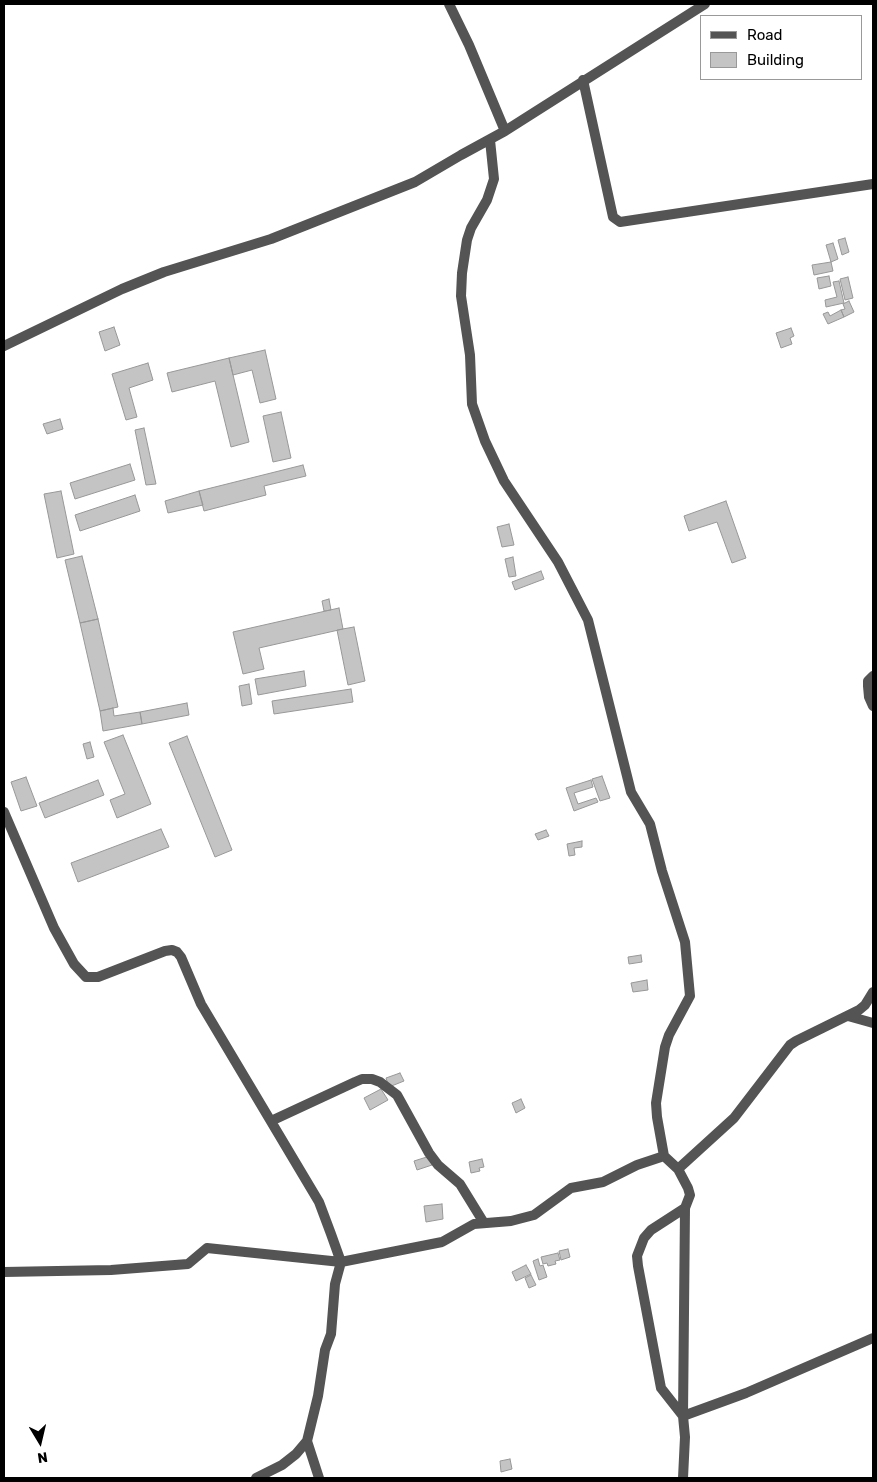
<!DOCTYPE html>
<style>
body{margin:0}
#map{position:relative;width:877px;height:1482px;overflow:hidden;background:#fff;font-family:Rubik,sans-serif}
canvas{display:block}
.frame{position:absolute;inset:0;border:5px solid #000;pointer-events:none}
.legend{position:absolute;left:700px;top:15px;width:162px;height:65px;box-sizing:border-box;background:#fff;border:1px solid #999;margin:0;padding:6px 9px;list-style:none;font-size:15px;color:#000}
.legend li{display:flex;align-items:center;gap:10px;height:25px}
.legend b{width:25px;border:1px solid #999}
.north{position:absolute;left:15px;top:1417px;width:50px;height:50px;-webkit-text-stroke:4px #fff;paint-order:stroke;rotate:171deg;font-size:14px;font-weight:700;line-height:20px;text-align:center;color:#000}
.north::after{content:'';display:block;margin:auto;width:18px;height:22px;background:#000;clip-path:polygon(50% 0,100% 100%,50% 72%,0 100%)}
</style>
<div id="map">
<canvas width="877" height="1482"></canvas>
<div class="frame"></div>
<ul class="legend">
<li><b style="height:6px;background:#545454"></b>Road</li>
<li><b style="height:14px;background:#c4c4c4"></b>Building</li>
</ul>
<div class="north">N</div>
</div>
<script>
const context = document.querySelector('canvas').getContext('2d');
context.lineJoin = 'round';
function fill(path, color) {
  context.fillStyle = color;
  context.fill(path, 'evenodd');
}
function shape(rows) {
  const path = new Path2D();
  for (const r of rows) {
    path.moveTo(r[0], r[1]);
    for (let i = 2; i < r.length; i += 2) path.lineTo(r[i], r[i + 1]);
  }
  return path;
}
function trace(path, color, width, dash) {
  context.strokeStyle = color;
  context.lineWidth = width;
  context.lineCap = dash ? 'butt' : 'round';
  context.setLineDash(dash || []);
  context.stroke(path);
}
const building = shape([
 [845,238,849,252,842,255,838,240,845,238],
 [833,243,838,259,831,262,826,245,833,243],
 [831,262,833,271,814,275,812,265,831,262],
 [829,276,831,286,819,289,817,278,829,276],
 [848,277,853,298,845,300,840,279,848,277],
 [839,281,844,303,826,307,825,300,837,297,833,282,839,281],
 [849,301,854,312,844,317,841,310,845,309,843,304,849,301],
 [841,310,844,317,828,324,823,314,828,312,830,316,841,310],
 [114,327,120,345,105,351,99,332,114,327],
 [791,328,794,336,790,338,792,344,781,348,776,333,791,328],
 [265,350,276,399,260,403,252,370,233,375,229,358,265,350],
 [229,358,249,442,231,447,215,381,172,392,167,373,229,358],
 [148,363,153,380,129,388,137,417,126,420,112,374,148,363],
 [281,412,291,458,273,462,263,416,281,412],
 [60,419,63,429,47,434,43,424,60,419],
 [144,428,156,484,146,485,135,430,144,428],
 [130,464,135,480,75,499,70,483,130,464],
 [303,465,306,476,264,486,266,495,204,511,199,491,303,465],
 [61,491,74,554,57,558,44,494,61,491],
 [199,491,203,505,168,513,165,501,199,491],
 [135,495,140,511,80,531,75,515,135,495],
 [726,501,746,558,732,563,717,522,689,531,684,516,726,501],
 [509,524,514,545,502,547,497,527,509,524],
 [82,556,98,619,80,623,65,560,82,556],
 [513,557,516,576,509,577,505,559,513,557],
 [541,571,544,579,515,590,512,582,541,571],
 [329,599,331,610,324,611,322,601,329,599],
 [339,608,343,629,259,648,264,669,243,674,233,632,339,608],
 [98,619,118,707,100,711,80,623,98,619],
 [354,627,365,681,348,685,337,630,354,627],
 [304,671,306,686,258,695,255,679,304,671],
 [249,684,252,704,242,706,239,686,249,684],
 [351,689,353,702,274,714,272,701,351,689],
 [187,703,189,715,142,724,140,712,187,703],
 [113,708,114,716,140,712,142,724,103,731,100,711,113,708],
 [123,735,151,804,117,818,110,800,125,794,104,742,123,735],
 [187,736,232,850,215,857,169,743,187,736],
 [90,742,94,757,87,759,83,744,90,742],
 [602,776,610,798,600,801,592,779,602,776],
 [26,777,37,806,21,811,11,782,26,777],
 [98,780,104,795,45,818,39,803,98,780],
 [591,780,593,787,574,793,578,804,596,798,598,802,574,811,566,788,591,780],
 [161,829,169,847,78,882,71,863,161,829],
 [546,830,549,836,538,840,535,834,546,830],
 [582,841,582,847,574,848,575,855,569,856,567,844,582,841],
 [641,955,642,962,629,964,628,957,641,955],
 [647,980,648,990,633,992,631,983,647,980],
 [400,1073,404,1081,389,1087,386,1078,400,1073],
 [381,1089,388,1100,370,1110,364,1098,381,1089],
 [521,1099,525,1108,516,1113,512,1103,521,1099],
 [430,1156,432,1165,417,1170,414,1161,430,1156],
 [482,1159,484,1167,479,1168,480,1171,471,1173,469,1162,482,1159],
 [442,1204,443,1219,426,1222,424,1206,442,1204],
 [568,1249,570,1257,561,1260,559,1251,568,1249],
 [558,1253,560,1260,555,1261,556,1264,548,1266,547,1263,543,1264,541,1257,558,1253],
 [538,1259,540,1266,543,1265,547,1277,539,1280,533,1261,538,1259],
 [526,1265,531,1274,516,1281,512,1272,526,1265],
 [531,1275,536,1285,529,1288,525,1278,531,1275],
 [510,1459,512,1469,501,1472,500,1461,510,1459]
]);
const street = shape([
 [449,4,469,45,505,131],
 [583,80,613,217,620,222,873,184],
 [490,140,494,179,487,200,471,228,467,240,462,273,461,296,470,355,472,404,485,441,504,481,558,562,588,620,631,792,650,824,662,871,685,942,690,996,669,1035,665,1047,656,1103,657,1117,664,1156,678,1169,688,1188,690,1195,685,1208,651,1230,644,1238,637,1256,638,1266,661,1388,683,1416],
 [4,346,122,289,164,272,271,239,415,182,461,155,505,131,705,4],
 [873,676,868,681,868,686,869,697,873,706],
 [4,812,54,928,74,964,86,977,98,977,165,951,172,950,177,952,181,957,201,1004,319,1202,331,1234,341,1262,335,1284,331,1334,325,1350,318,1396,307,1441,296,1454,282,1465,256,1478],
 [848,1016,873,1023],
 [271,1121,355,1082,362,1079,372,1079,380,1082,397,1095,429,1153,438,1165,460,1184,484,1223],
 [678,1169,734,1118,790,1045,796,1041,859,1010,865,1005,873,992],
 [4,1272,111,1270,188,1264,207,1248,341,1262,442,1242,474,1224,511,1221,534,1215,571,1188,603,1182,637,1165,664,1156],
 [683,1416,746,1393,873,1338],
 [307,1441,319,1478],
 [683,1478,685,1437,683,1416,685,1208]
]);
fill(building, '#c4c4c4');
trace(building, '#989898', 1);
trace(street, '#545454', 10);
</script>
